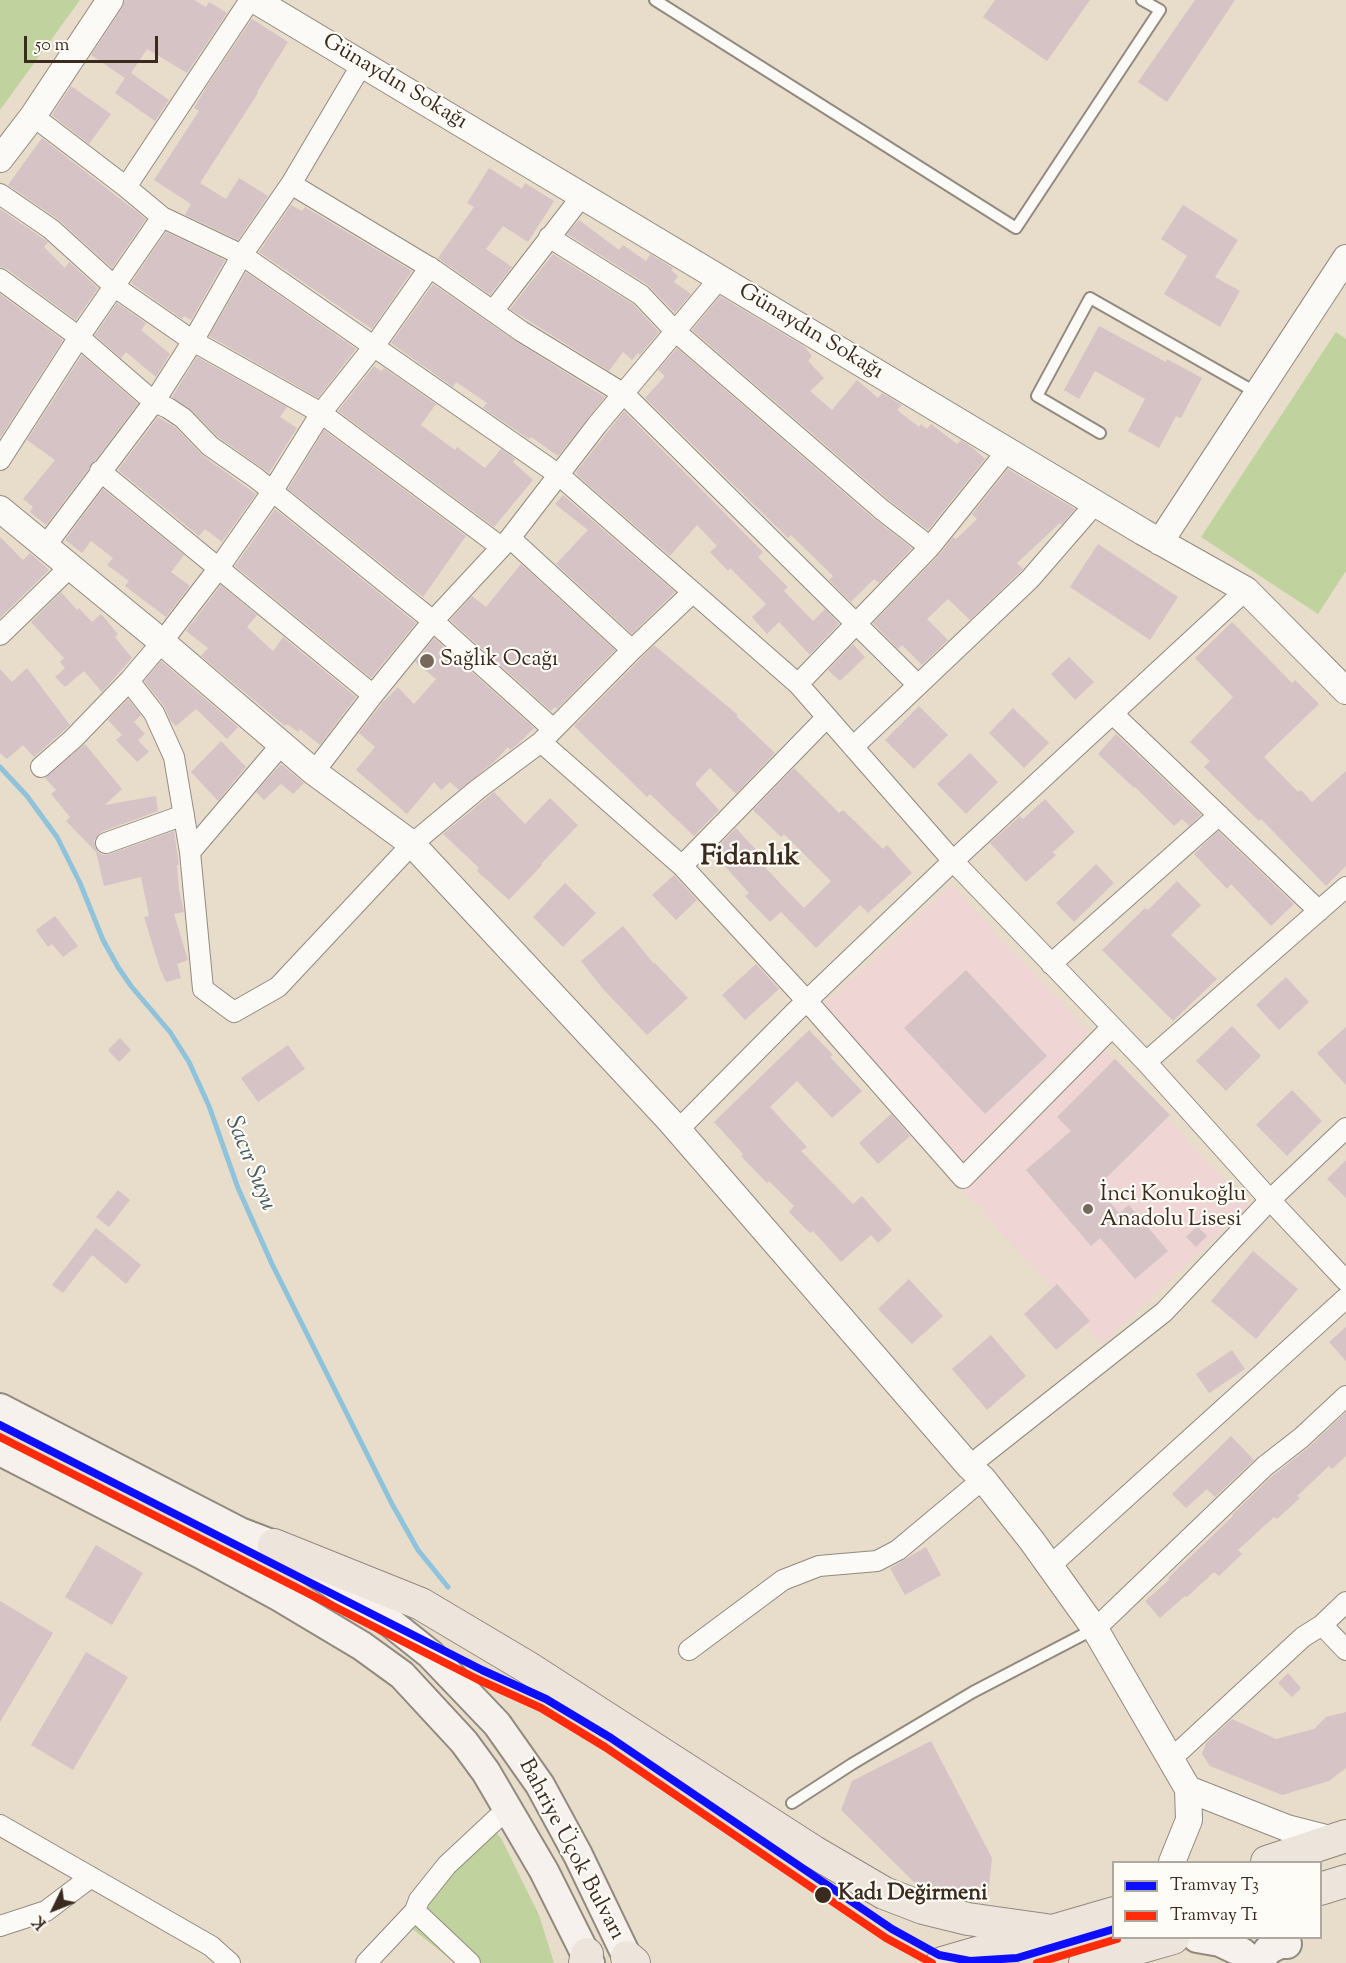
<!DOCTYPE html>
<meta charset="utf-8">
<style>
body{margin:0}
#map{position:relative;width:1346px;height:1963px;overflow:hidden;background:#e8dccb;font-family:"Sorts Mill Goudy",serif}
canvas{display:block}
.legend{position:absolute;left:1112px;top:1861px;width:210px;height:78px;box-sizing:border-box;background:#fdfcf7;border:2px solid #afa8a0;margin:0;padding:8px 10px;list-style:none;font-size:18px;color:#3b2a1e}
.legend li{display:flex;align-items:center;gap:12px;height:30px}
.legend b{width:30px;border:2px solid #afa8a0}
.north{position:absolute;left:24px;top:1879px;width:60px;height:60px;-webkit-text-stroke:4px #fdfcf7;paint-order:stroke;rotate:227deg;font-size:16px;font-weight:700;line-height:24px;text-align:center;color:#3b2a1e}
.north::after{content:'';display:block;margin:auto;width:21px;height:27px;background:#3b2a1e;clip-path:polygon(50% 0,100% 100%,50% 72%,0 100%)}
.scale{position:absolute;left:24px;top:36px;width:134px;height:27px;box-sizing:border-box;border:3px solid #3b2a1e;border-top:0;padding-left:8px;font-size:18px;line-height:21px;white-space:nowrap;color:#3b2a1e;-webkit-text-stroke:4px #fdfcf7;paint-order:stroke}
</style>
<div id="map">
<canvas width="1346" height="1963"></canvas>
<ul class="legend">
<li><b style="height:8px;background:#0d0dff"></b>Tramvay T3</li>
<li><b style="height:8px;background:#ff2b0a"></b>Tramvay T1</li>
</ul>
<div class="north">K</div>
<div class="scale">50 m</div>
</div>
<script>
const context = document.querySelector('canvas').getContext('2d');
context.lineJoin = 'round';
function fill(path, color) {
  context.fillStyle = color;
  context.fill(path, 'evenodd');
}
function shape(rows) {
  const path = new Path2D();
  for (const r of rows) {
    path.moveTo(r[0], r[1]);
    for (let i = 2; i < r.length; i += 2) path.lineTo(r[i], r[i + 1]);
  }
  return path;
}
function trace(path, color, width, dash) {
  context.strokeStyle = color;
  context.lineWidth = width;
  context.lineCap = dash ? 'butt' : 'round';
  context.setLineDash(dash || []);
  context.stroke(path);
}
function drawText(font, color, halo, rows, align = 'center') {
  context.font = font + ' "Sorts Mill Goudy",serif';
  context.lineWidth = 4.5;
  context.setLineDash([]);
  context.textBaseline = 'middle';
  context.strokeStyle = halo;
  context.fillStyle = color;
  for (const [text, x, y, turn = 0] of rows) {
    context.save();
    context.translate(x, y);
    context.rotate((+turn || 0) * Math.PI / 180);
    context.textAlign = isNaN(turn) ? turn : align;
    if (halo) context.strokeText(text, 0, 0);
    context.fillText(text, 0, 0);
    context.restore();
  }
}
const built = shape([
 [951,885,1089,1032,961,1163,820,1009],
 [1104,1050,1248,1206,1102,1344,963,1190]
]);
const green = shape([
 [0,0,80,0,0,110],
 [1336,332,1346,339,1346,571,1318,614,1201,537],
 [489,1825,501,1838,539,1915,554,1963,455,1963,405,1923]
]);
const stream = shape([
 [0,767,27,796,57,837,80,883,103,940,118,967,131,986,170,1032,189,1062,209,1106,238,1188,272,1264,392,1504,418,1550,448,1587]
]);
const building = shape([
 [125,0,194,0,206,7,209,2,227,13,187,73,147,49,131,73,169,100,155,121,115,93,125,78,91,55,122,8],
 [995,0,1090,0,1047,61,983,17],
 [1195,0,1235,0,1167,102,1138,82],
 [252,19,288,42,257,92,258,93,200,183,226,199,239,178,268,196,238,240,185,215,191,204,154,180,199,111,194,108,207,86],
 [71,86,111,114,89,144,52,115],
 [42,138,146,219,112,268,59,220,8,185],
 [489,168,522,189,525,183,554,201,528,242,503,226,486,249,512,267,490,295,438,258,474,207,467,203],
 [291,205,302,211,305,207,412,271,372,329,259,252],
 [1183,205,1238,240,1215,277,1240,291,1220,327,1164,294,1187,256,1161,239],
 [0,209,48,242,44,247,65,268,69,262,98,288,76,320,7,269,0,267],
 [579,220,619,250,623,245,646,261,650,254,673,268,671,270,678,276,674,282,691,294,675,313,648,285,567,234],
 [166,232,225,260,191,320,184,316,182,319,131,283],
 [553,254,633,304,659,332,640,355,638,353,632,360,623,352,609,371,510,309],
 [246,272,356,349,318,398,209,336],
 [433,284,515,341,605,397,558,456,531,437,529,439,483,408,487,403,456,382,453,387,391,343],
 [0,294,63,340,0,438],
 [720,296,805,347,812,356,808,361,824,378,810,391,832,410,857,380,878,398,882,393,902,405,897,410,919,427,921,424,927,429,931,424,957,444,961,440,973,448,985,459,928,530,889,500,692,330],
 [117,303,146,323,141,330,170,354,156,377,126,352,121,358,95,335],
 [1099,326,1166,362,1167,359,1202,378,1181,418,1176,416,1159,448,1128,431,1145,399,1095,371,1079,399,1064,390],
 [677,348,873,518,912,548,879,583,874,579,851,602,829,580,833,576,791,535,788,538,645,398,665,376,658,370],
 [82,355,138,404,46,525,30,512,33,507,23,499,55,460,27,440],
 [197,357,287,407,280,417,297,428,269,473,218,437,191,410,172,397],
 [374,366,381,371,384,368,436,404,421,425,455,450,457,447,485,468,501,449,515,459,513,462,533,480,494,527,338,411],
 [624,411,763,552,758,557,788,587,784,591,813,621,825,609,839,624,811,653,809,654,779,622,767,634,752,617,766,604,730,568,728,571,710,552,717,546,697,525,670,556,578,476,576,472],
 [158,417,175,427,203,456,256,494,222,542,205,529,199,536,118,470],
 [324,430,466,536,423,597,288,489],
 [1008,469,1075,509,1061,525,1060,523,1017,563,1023,569,970,620,948,599,927,619,948,640,922,665,902,645,898,649,873,623,939,555,953,537,956,539,977,519,972,514],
 [103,489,184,555,171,572,190,586,166,617,125,586,129,581,107,565,113,558,91,541,82,553,65,540],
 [563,495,675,592,632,634,556,564,588,530,555,504],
 [275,509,416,623,371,678,235,566],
 [0,537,23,560,30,553,49,570,0,618],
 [1098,544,1178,597,1150,640,1070,587],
 [521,564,615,650,557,709,555,707,551,711,450,620,472,596,486,607],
 [221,585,257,615,247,627,273,651,283,637,356,697,320,745,300,729,298,732,287,724,285,726,201,656,208,648,186,631],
 [61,592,77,610,79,608,92,622,101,614,118,634,115,637,132,658,102,692,84,671,65,687,55,677,65,668,60,662,64,658,31,622],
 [1232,622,1292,683,1295,680,1319,704,1264,757,1298,792,1301,790,1312,802,1346,771,1346,866,1326,886,1261,819,1259,821,1204,767,1210,761,1190,742,1233,697,1195,658],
 [434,638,534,728,519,743,510,750,508,747,494,762,459,790,450,782,441,790,434,782,407,814,356,770,375,747,359,733,383,702,398,687,414,704,436,679,415,662],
 [853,644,865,657,840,681,828,670],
 [654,645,738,715,736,716,775,753,736,794,710,768,695,784,719,810,694,836,650,794,647,797,574,726],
 [1069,657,1094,682,1075,700,1051,674],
 [161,661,238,727,227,739,196,709,176,726,170,720,164,706,144,681],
 [27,668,70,725,34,757,23,745,7,759,0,753,0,669,12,682],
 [128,699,141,715,134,722,145,734,138,740,149,752,137,762,116,740,122,735,108,720],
 [919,706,948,735,914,769,885,740],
 [1013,708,1049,743,1024,768,989,733],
 [1116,734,1200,814,1201,815,1189,826,1182,819,1174,826,1135,787,1134,788,1098,754],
 [221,741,246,767,218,801,191,772],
 [85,744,122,789,105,805,156,796,158,811,101,832,94,840,95,846,98,852,103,855,110,854,174,831,179,865,177,865,179,890,184,912,174,914,188,960,177,964,181,978,166,982,160,969,144,917,149,916,141,877,104,886,96,852,66,821,70,817,51,794,56,790,45,778],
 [970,753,998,782,966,814,937,784],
 [281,764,304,783,293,794,281,784,264,800,256,792],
 [794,768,839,813,843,810,883,849,887,845,912,873,868,913,860,905,816,948,781,912,770,922,745,896,749,893,712,852,736,828,759,853,755,857,804,908,831,881,784,834,781,837,753,810],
 [494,792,525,824,550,798,578,825,541,864,542,865,509,900,477,871,479,868,443,834],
 [1045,799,1075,832,1053,852,1056,855,1026,882,990,843,1020,816,1023,819],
 [1218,831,1294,904,1271,926,1231,884,1227,889,1194,854],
 [1096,864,1114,883,1074,922,1056,903],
 [674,875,697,900,676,920,652,895],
 [1177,881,1201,905,1171,935,1217,979,1173,1021,1102,950,1145,908,1148,910],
 [565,883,596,913,563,947,533,917],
 [55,916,78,946,63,957,52,944,48,947,36,930],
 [623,926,654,964,655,963,688,998,647,1035,603,989,581,961],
 [756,964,779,989,745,1020,722,995],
 [966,970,1047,1056,985,1114,904,1028],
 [1286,977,1309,1002,1279,1030,1256,1005],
 [1232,1026,1261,1056,1226,1091,1196,1061],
 [1346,1027,1346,1085,1317,1053],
 [809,1030,833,1055,830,1057,862,1091,832,1118,797,1081,770,1107,807,1147,801,1151,853,1204,862,1196,892,1230,878,1243,871,1235,841,1262,813,1231,810,1233,789,1212,794,1206,769,1181,767,1183,741,1156,743,1154,714,1122],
 [120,1038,131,1050,119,1062,108,1050],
 [288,1045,305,1069,258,1102,241,1078],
 [1115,1059,1170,1115,1097,1187,1119,1213,1129,1205,1168,1251,1135,1279,1100,1238,1091,1246,1026,1170,1071,1131,1057,1117],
 [1292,1090,1322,1121,1287,1156,1256,1125],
 [891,1114,910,1136,878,1164,859,1143],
 [1346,1160,1346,1198,1327,1179],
 [118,1190,130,1200,109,1227,96,1217],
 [1197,1226,1207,1236,1196,1247,1186,1237],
 [96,1228,141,1265,126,1284,92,1255,63,1293,52,1285],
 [1253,1251,1298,1289,1256,1339,1211,1301],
 [909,1279,943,1316,912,1344,878,1309],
 [1057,1284,1090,1321,1056,1350,1024,1314],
 [1346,1327,1346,1361,1329,1342],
 [991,1335,1026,1376,987,1410,952,1369],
 [1232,1350,1245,1369,1209,1393,1196,1374],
 [1346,1412,1346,1456,1332,1469,1329,1466,1297,1496,1300,1498,1277,1519,1274,1517,1238,1550,1242,1554,1219,1576,1214,1572,1187,1597,1185,1596,1160,1618,1145,1601,1170,1579,1168,1578,1233,1516,1232,1515,1270,1478,1309,1447],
 [1231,1436,1254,1460,1215,1497,1207,1489,1186,1508,1172,1494],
 [96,1545,143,1573,112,1625,65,1597],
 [926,1547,941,1575,905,1595,890,1568],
 [0,1601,53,1633,0,1722],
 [86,1652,128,1677,73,1770,31,1745],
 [1288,1673,1301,1688,1292,1697,1278,1683],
 [1346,1712,1346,1768,1329,1781,1282,1795,1210,1766,1202,1754,1206,1743,1232,1719,1276,1739,1314,1729,1326,1717],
 [931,1741,992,1858,988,1898,941,1894,919,1887,841,1810,852,1781]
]);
const service = shape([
 [655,0,1016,228,1160,10,1142,0],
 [1100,433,1037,396,1090,298,1257,393],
 [792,1803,852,1764,973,1692,1094,1629]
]);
const minor = shape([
 [33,116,126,187,162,217,242,255,559,475,798,684,953,861,1146,1062,1270,1200,1346,1281],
 [291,184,434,270,521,331,624,394,918,685],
 [126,187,250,0],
 [0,194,51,229,115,287,193,341,321,413,501,547],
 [549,237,641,295,675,331,881,509,930,547],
 [0,279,79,337,154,402,168,408,183,418,210,446,256,478,433,621,553,729],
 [493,311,582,196],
 [0,460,79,337,162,217],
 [100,471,373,695],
 [510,538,632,650],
 [46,545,154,402,193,341,242,255,291,184,362,64],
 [0,635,70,567],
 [129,681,154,713,174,757,190,852,203,989,234,1012,278,987,412,844,478,789,541,742,632,650,693,592],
 [798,684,930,547,1007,451],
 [1113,714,1319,911],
 [541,742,682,866,807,1001,963,1178,1112,1027],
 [853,747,1030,579,1095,504],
 [41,767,73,739,129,681,162,642,218,569,272,492,321,413,375,345,430,267],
 [314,772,373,695,433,621,510,538,597,425,719,279],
 [106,843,184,815],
 [190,852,281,745],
 [682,866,827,717],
 [1051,964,1219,815],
 [1146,1062,1346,887],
 [678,1130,794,1013,953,861,1246,590],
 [969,1466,1164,1312,1270,1200,1346,1128],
 [1050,1566,1346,1298],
 [1322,1625,1346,1650],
 [1095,1629,1265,1466,1301,1438,1346,1396],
 [689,1650,783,1580,819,1566,877,1561,898,1550,983,1479],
 [1170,1760,1303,1637,1322,1625,1346,1602],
 [0,1825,211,1946,230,1963],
 [415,1911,470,1963],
 [0,1926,46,1911,91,1877],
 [366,1963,415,1911,419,1900,447,1865,508,1808]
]);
const tertiary = shape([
 [255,0,1143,532,1246,590,1346,691],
 [0,159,33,116,110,0],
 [0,509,162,642,314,772,412,844,671,1122,969,1466,983,1479,1032,1541,1095,1629,1188,1789,1189,1820,1172,1862],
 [1160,542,1346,258],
 [1188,1789,1287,1828,1334,1840]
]);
const secondary = shape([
 [0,1408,240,1532,274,1545,391,1623,430,1654,497,1724,540,1785,578,1855,630,1963],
 [0,1451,199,1553,280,1597,362,1646,402,1675,464,1742,486,1772,544,1871,590,1963],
 [1197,1938,1220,1942,1243,1953,1254,1963],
 [1259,1963,1268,1950,1280,1944,1287,1944]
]);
const primary = shape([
 [274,1545,421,1604,527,1667,814,1852,884,1893,923,1908,968,1919,1053,1931],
 [1267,1862,1346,1836],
 [1320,1889,1346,1881],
 [627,1957,634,1963],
 [585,1963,587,1954],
 [942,1963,1114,1913],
 [1085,1963,1173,1938]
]);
const tram1 = shape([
 [0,1425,482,1670,546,1699,611,1738,892,1929,939,1955,970,1961,1017,1958,1114,1929]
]);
const tram2 = shape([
 [0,1437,477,1679,541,1708,605,1747,886,1938,932,1963],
 [1037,1963,1117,1939]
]);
const markers = [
 [427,661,8,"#78685b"],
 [1088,1209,6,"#78685b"],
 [823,1895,9,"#3b2a1e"]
];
const streetNames = [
 ["Günaydın Sokağı",394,83,31],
 ["Günaydın Sokağı",810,333,31],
 ["Bahriye Üçok Bulvarı",570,1850,62]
];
const poiNames = [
 ["Sağlık Ocağı",440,661],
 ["İnci Konukoğlu",1100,1196],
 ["Anadolu Lisesi",1100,1221]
];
const stopNames = [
 ["Kadı Değirmeni",838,1895]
];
const waterNames = [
 ["Sacır Suyu",249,1164,68]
];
const districtNames = [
 ["Fidanlık",750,859]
];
fill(built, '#efd5d4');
fill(green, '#c0d39e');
trace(stream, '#8ec3db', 5);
fill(building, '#d6c3c6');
trace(service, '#928a7f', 14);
trace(minor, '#928a7f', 22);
trace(tertiary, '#928a7f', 28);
trace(secondary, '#928a7f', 32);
trace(primary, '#928a7f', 34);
trace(service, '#fcfaf7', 10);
trace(minor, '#fcfaf7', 20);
trace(tertiary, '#fcfaf7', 26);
trace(secondary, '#f6f1ec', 28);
trace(primary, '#ede4db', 32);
trace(tram1, '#0d0dff', 8);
trace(tram2, '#ff2b0a', 8);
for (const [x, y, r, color] of markers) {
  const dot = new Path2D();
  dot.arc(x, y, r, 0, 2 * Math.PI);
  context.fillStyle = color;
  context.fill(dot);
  trace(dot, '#fdfcf7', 2);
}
drawText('22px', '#3b2a1e', '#fdfcf7', streetNames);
drawText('22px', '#3b2a1e', '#fdfcf7', poiNames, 'left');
drawText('bold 22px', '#3b2a1e', '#fdfcf7', stopNames, 'left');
drawText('italic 24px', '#4a5c63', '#fdfcf7', waterNames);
drawText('bold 28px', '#3b2a1e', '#fdfcf7', districtNames);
</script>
